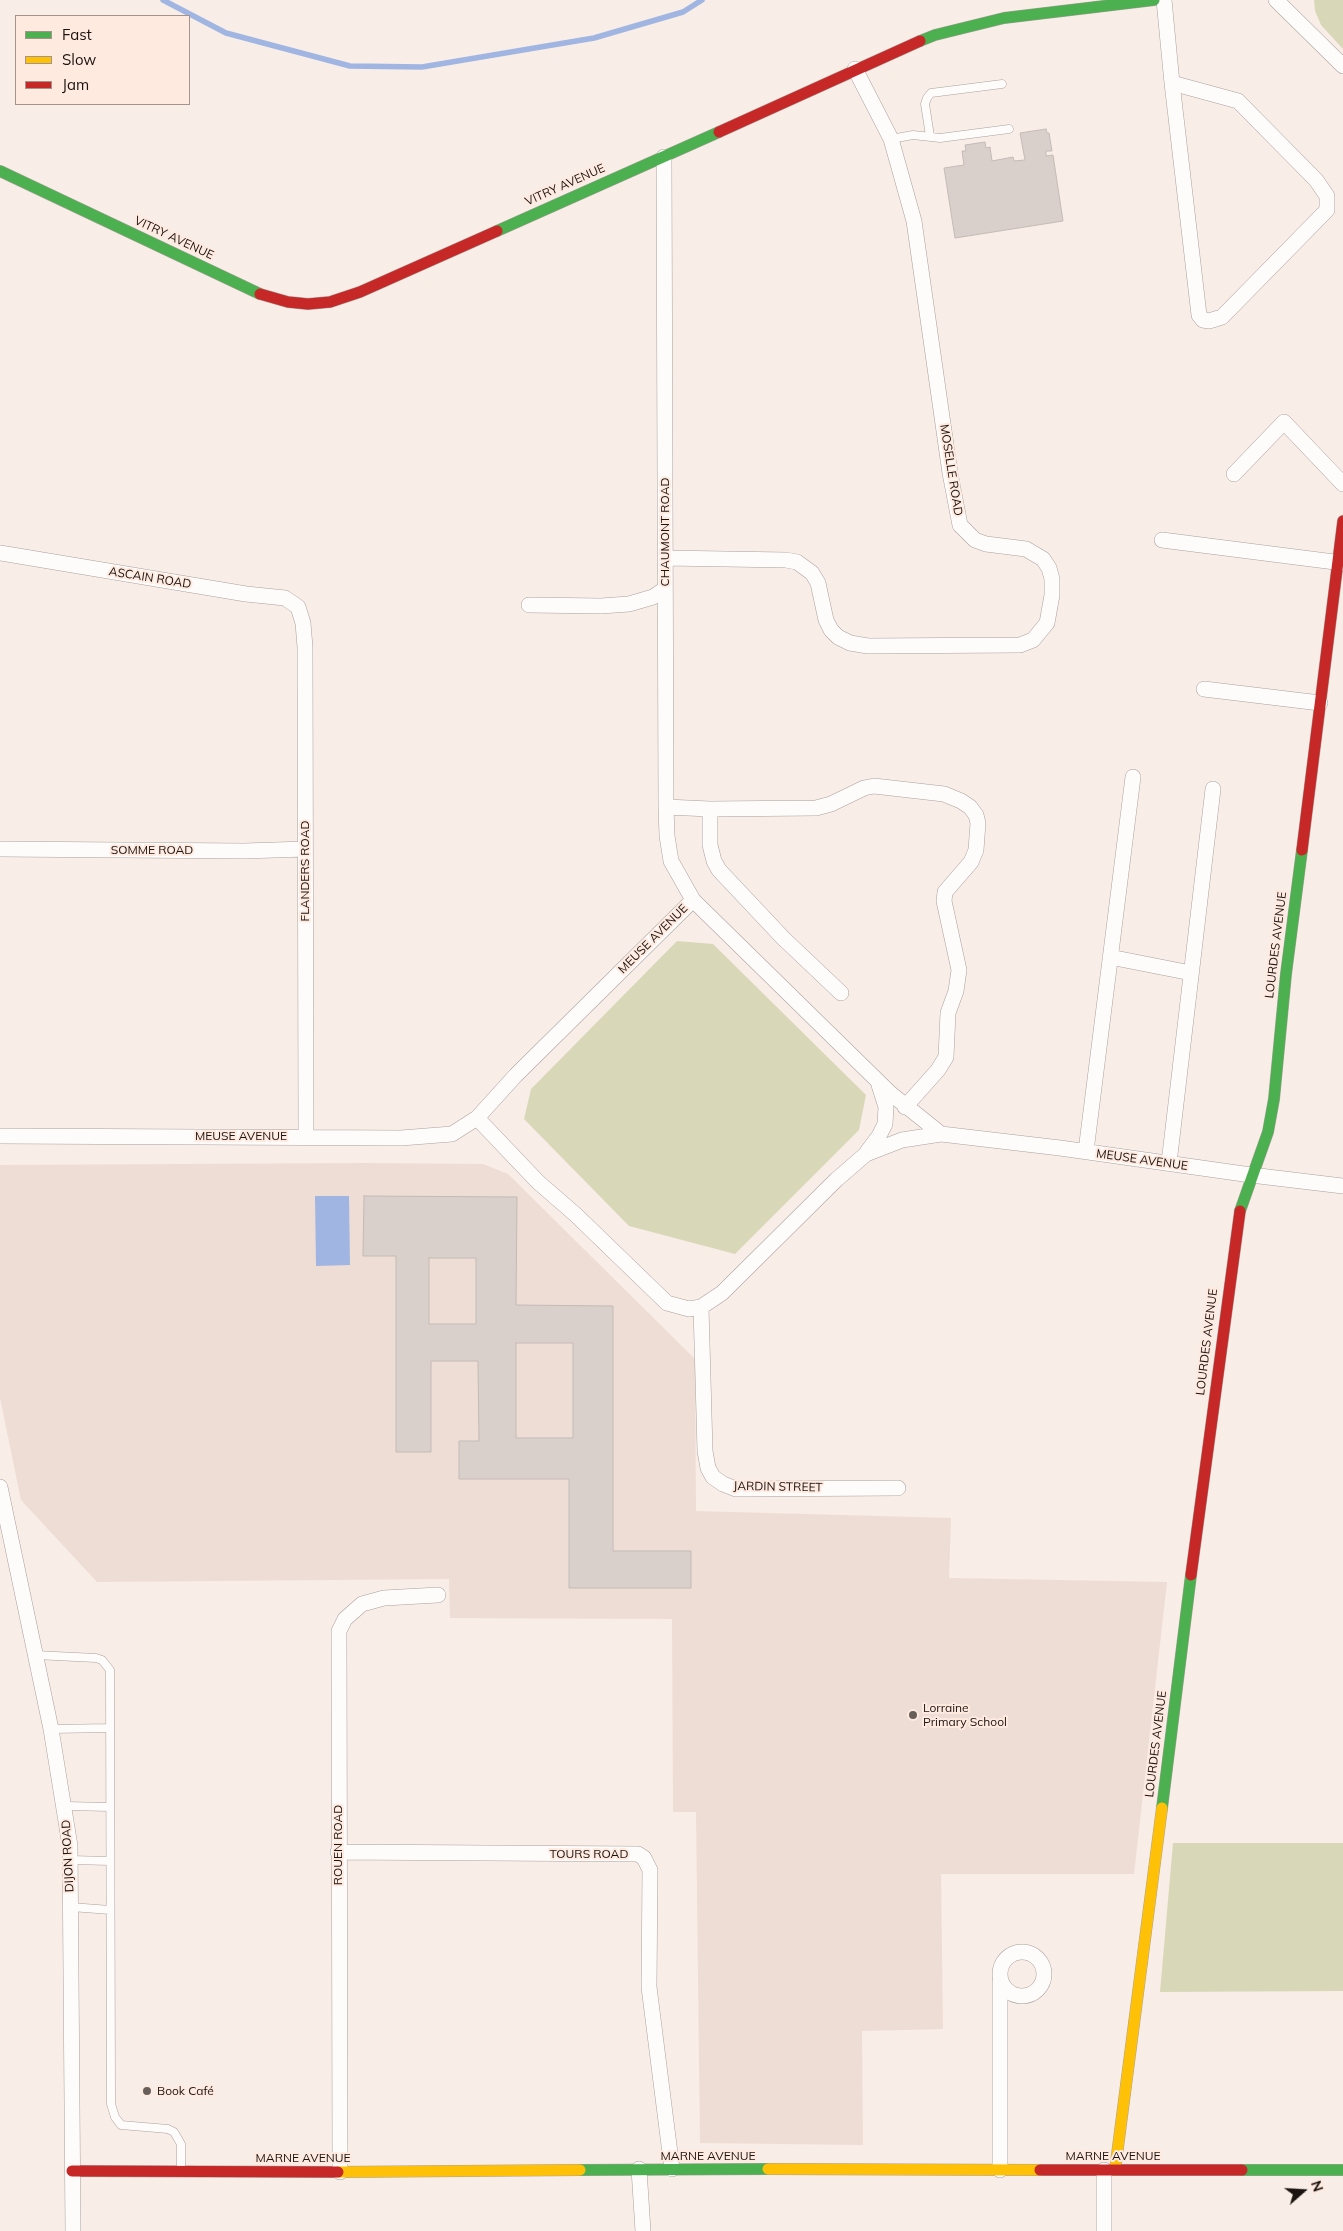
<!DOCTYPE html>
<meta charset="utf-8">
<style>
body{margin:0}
#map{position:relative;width:1343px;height:2231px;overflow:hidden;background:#f8ede7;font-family:Mulish,sans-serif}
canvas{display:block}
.legend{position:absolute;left:15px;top:15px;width:175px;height:90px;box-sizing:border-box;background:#ffeae0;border:1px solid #a4948c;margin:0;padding:6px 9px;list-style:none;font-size:15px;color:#1b130f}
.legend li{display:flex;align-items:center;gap:10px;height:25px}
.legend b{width:25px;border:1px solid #a4948c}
.north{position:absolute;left:1278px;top:2166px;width:50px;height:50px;-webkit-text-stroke:4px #ffeae0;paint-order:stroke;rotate:71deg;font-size:14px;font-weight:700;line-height:20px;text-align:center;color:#1b130f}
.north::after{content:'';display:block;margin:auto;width:18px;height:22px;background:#1b130f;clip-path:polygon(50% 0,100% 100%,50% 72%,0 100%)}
</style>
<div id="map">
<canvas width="1343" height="2231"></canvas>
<ul class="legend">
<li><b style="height:6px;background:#4caf50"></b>Fast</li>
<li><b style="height:6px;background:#ffc107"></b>Slow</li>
<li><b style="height:6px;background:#c62828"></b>Jam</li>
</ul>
<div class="north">N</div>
</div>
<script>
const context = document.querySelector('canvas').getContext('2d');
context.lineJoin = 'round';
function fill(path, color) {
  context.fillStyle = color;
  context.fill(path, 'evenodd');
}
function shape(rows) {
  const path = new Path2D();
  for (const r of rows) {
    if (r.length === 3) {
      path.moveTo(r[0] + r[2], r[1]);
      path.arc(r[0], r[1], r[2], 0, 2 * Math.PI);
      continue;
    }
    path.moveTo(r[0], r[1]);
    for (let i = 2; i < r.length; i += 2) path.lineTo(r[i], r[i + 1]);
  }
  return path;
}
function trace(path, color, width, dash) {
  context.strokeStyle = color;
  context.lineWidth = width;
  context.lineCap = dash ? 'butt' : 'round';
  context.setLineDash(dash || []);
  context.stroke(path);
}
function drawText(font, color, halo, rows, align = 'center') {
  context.font = font + ' Mulish,sans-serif';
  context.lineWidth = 4;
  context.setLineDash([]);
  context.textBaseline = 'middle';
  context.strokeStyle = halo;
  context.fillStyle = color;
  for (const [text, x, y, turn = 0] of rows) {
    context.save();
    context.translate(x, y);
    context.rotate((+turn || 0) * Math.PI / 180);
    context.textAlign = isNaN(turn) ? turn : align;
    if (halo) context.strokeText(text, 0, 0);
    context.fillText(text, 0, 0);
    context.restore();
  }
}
const education = shape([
 [366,1163,483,1164,508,1174,695,1359,696,1511,951,1518,949,1578,1167,1582,1134,1874,941,1874,943,2029,862,2031,863,2145,700,2143,696,1812,673,1812,672,1619,450,1618,449,1579,97,1582,21,1500,0,1398,0,1165]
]);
const green = shape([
 [1314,0,1343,0,1343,49,1321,25,1315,11],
 [677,941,713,944,866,1095,859,1130,735,1254,629,1226,524,1119,531,1089],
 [1173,1843,1343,1843,1343,1991,1160,1992]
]);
const water = shape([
 [315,1196,349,1196,350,1265,316,1266]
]);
const stream = shape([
 [163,0,226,33,350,66,422,67,594,38,683,12,702,0]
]);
const building = shape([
 [1046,129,1047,133,1049,133,1052,151,1046,151,1046,156,1053,155,1063,221,955,238,944,168,964,165,962,151,966,151,965,145,985,142,986,148,990,147,992,161,1013,157,1014,161,1025,160,1020,133,1046,129],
 [364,1196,517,1197,516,1305,613,1306,613,1551,691,1551,691,1588,569,1588,569,1479,459,1479,459,1441,479,1441,478,1361,431,1361,431,1452,396,1452,396,1256,363,1256,364,1196],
 [429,1258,476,1258,476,1324,429,1324,429,1258],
 [516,1343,573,1343,573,1438,516,1438,516,1343]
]);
const lane = shape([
 [930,136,925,104,927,98,931,93,1002,84],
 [891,139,913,135,940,138,1009,129],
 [35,1655,96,1658,102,1660,110,1670,111,2104,115,2117,121,2125,168,2129,174,2132,181,2144,181,2169],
 [51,1729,110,1728],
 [65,1806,110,1807],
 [70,1860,110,1861],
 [71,1907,110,1910]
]);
const street = shape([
 [1164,0,1172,83,1199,315,1203,320,1209,321,1222,317,1327,210,1327,196,1316,180,1238,101,1172,83],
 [1276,0,1343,66],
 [664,157,666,807,667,836,671,861,693,900,890,1093,941,1134],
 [1234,474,1284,422,1343,484],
 [1162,540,1343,563],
 [0,553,246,594,285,598,298,607,303,623,305,647,306,1136],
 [665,558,786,560,797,562,812,573,818,583,826,620,831,630,838,637,850,643,868,646,1020,645,1033,640,1047,623,1052,595,1052,579,1049,568,1043,559,1026,549,986,544,975,540,960,525,950,473,914,221,891,139,855,69],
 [529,605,601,606,629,604,653,597,665,589],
 [1204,689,1320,703],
 [666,807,710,809,816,808,831,804,864,788,874,786,944,794,961,801,970,807,976,815,978,823,976,850,971,862,945,892,944,901,959,970,956,991,948,1013,946,1057,938,1070,905,1107],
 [710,809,710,845,714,861,719,870,783,938,841,993],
 [0,849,244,851,305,849],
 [1110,957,1191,973],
 [477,1118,538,1182,576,1215,667,1303,689,1309,701,1307,722,1293,836,1180,866,1154,902,1140,941,1134,1060,1148,1251,1175,1343,1186],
 [0,1136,401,1138,452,1134,477,1118,516,1075,693,900],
 [1086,1151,1133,777],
 [867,1152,879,1136,885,1124,886,1107,879,1085],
 [1169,1163,1213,789],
 [701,1307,705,1451,708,1468,713,1477,723,1484,736,1489,898,1488],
 [0,1487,51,1729,70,1846,73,2231],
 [338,1852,638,1854,644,1858,650,1870,649,1987,672,2169],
 [1022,1974,22],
 [1000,1981,1000,2170],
 [639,2169,643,2231],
 [1104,2170,1104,2231],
 [340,2172,339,1631,345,1619,362,1604,384,1598,438,1595]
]);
const fast = shape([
 [920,41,935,35,1004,18,1154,0],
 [0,171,260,294],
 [497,231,719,132],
 [1240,1211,1268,1132,1274,1099,1286,974,1302,850],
 [1162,1808,1191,1575],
 [580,2170,768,2169],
 [1242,2170,1343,2170]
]);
const slow = shape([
 [768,2169,1040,2170],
 [1115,2170,1162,1808],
 [338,2172,580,2170]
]);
const jam = shape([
 [719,132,920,41],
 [260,294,288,302,308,304,330,302,360,292,497,231],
 [1302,850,1343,521],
 [1191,1575,1240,1211],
 [1040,2170,1242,2170],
 [72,2171,338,2172]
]);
const markers = [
 [913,1715,5,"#685f5b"],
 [147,2091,5,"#685f5b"]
];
const streetNames = [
 ["VITRY AVENUE",565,185,-24],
 ["VITRY AVENUE",174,238,25],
 ["MOSELLE ROAD",951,470,81],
 ["CHAUMONT ROAD",665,532,-90],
 ["ASCAIN ROAD",150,578,9],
 ["SOMME ROAD",152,850],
 ["FLANDERS ROAD",305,871,-90],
 ["MEUSE AVENUE",653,939,-45],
 ["LOURDES AVENUE",1276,945,-83],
 ["MEUSE AVENUE",241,1136],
 ["MEUSE AVENUE",1142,1160,8],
 ["LOURDES AVENUE",1207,1342,-83],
 ["JARDIN STREET",778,1487,1],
 ["LOURDES AVENUE",1156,1744,-83],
 ["ROUEN ROAD",338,1845,-90],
 ["TOURS ROAD",589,1854],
 ["DIJON ROAD",68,1856,-93],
 ["MARNE AVENUE",708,2156],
 ["MARNE AVENUE",1113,2156],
 ["MARNE AVENUE",303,2158]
];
const poiNames = [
 ["Lorraine",923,1708],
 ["Primary School",923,1722],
 ["Book Café",157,2091]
];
fill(education, '#eeddd5');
fill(green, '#d8d8b8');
fill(water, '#a0b5e1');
trace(stream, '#a0b5e1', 5.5);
fill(building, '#d9d0cb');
trace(building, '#c4bbb6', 1);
trace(lane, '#aaa19c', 9);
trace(street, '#aaa19c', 16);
trace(fast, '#aaa19c', 12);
trace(slow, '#aaa19c', 12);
trace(jam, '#aaa19c', 12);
trace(lane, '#fefcfb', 8);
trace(street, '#fefcfb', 15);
trace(fast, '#4caf50', 11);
trace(slow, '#ffc107', 11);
trace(jam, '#c62828', 11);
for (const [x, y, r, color] of markers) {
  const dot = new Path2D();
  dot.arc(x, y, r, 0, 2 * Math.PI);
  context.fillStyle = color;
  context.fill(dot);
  trace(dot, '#ffeae0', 2);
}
drawText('12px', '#1b130f', '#ffeae0', streetNames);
drawText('12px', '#1b130f', '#ffeae0', poiNames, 'left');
</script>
